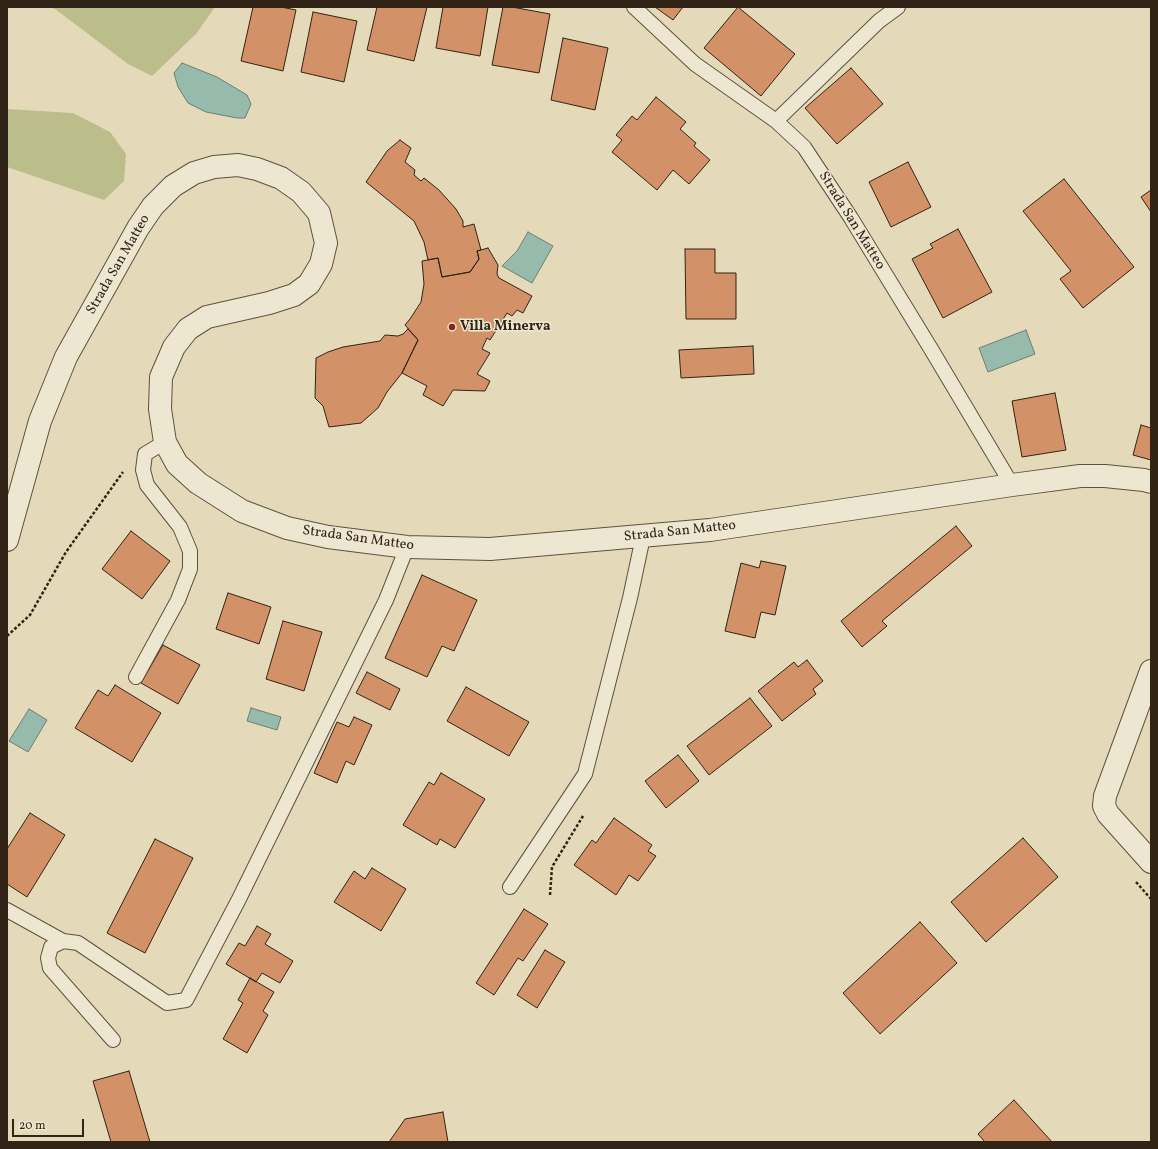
<!DOCTYPE html>
<style>
body{margin:0}
#map{position:relative;width:1158px;height:1149px;overflow:hidden;background:#e4daba;font-family:Vollkorn,serif}
canvas{display:block}
.frame{position:absolute;inset:0;border:8px solid #312315;pointer-events:none}
.scale{position:absolute;left:12px;top:1119px;width:72px;height:18px;box-sizing:border-box;border:2px solid #312315;border-top:0;padding-left:5px;font-size:12px;line-height:14px;white-space:nowrap;color:#312315;-webkit-text-stroke:3px #ede7d2;paint-order:stroke}
</style>
<div id="map">
<canvas width="1158" height="1149"></canvas>
<div class="frame"></div>
<div class="scale">20 m</div>
</div>
<script>
const context = document.querySelector('canvas').getContext('2d');
context.lineJoin = 'round';
function fill(path, color) {
  context.fillStyle = color;
  context.fill(path, 'evenodd');
}
function shape(rows) {
  const path = new Path2D();
  for (const r of rows) {
    path.moveTo(r[0], r[1]);
    for (let i = 2; i < r.length; i += 2) path.lineTo(r[i], r[i + 1]);
  }
  return path;
}
function trace(path, color, width, dash) {
  context.strokeStyle = color;
  context.lineWidth = width;
  context.lineCap = dash ? 'butt' : 'round';
  context.setLineDash(dash || []);
  context.stroke(path);
}
function drawText(font, color, halo, rows, align = 'center') {
  context.font = font + ' Vollkorn,serif';
  context.lineWidth = 3;
  context.setLineDash([]);
  context.textBaseline = 'middle';
  context.strokeStyle = halo;
  context.fillStyle = color;
  for (const [text, x, y, turn = 0] of rows) {
    context.save();
    context.translate(x, y);
    context.rotate((+turn || 0) * Math.PI / 180);
    context.textAlign = isNaN(turn) ? turn : align;
    if (halo) context.strokeText(text, 0, 0);
    context.fillText(text, 0, 0);
    context.restore();
  }
}
const green = shape([
 [48,7,215,7,196,34,152,76,128,64,55,9],
 [7,109,73,113,110,132,126,154,124,181,104,200,7,167]
]);
const water = shape([
 [182,63,217,77,247,95,251,104,245,118,237,118,206,112,188,103,178,87,174,73,182,63],
 [528,232,553,246,532,283,502,266,517,251,528,232],
 [1026,330,1035,354,988,372,979,348,1026,330],
 [251,708,281,717,277,730,247,721,251,708],
 [29,709,47,720,28,752,9,741,29,709]
]);
const building = shape([
 [253,7,281,7,296,10,283,71,241,61,253,7],
 [377,7,427,7,414,61,367,50,377,7],
 [443,7,488,7,480,56,436,48,443,7],
 [503,7,512,7,550,14,539,73,492,65,503,7],
 [655,7,683,7,673,20,655,7],
 [738,7,795,54,761,96,704,48,738,7],
 [313,12,357,21,344,82,301,72,313,12],
 [563,38,608,48,595,110,551,100,563,38],
 [851,68,883,104,837,144,805,108,851,68],
 [656,97,686,122,680,129,696,143,694,146,710,160,689,184,673,170,657,190,612,152,622,140,616,135,632,116,637,120,656,97],
 [400,140,411,148,405,162,415,170,414,175,421,181,424,178,439,190,456,209,463,221,463,227,474,224,481,250,477,251,479,259,470,272,442,277,438,258,428,260,424,242,414,221,366,182,387,151,400,140],
 [908,162,931,207,891,227,869,182,908,162],
 [1064,179,1134,267,1083,308,1060,279,1071,271,1023,211,1064,179],
 [1151,190,1151,212,1141,197,1151,190],
 [958,229,992,292,943,318,912,259,933,248,930,244,958,229],
 [488,248,498,265,497,274,499,278,532,296,523,313,517,310,512,316,507,313,490,340,487,338,482,349,490,353,477,374,490,381,485,391,453,390,443,406,423,395,427,386,402,373,418,340,405,325,410,319,421,302,424,284,422,261,438,258,442,277,470,272,479,259,477,251,488,248],
 [685,249,715,249,715,273,736,273,736,319,686,319,685,249],
 [408,329,418,340,402,373,387,392,378,408,361,423,329,427,323,406,315,398,316,358,328,352,343,347,380,341,385,335,398,336,403,334,408,329],
 [753,346,754,374,681,378,679,350,753,346],
 [1055,393,1066,450,1022,457,1012,401,1055,393],
 [1141,425,1151,428,1151,460,1133,455,1141,425],
 [956,526,972,546,882,621,887,626,862,647,841,621,956,526],
 [131,531,170,561,142,599,102,569,131,531],
 [761,561,786,566,775,615,761,612,755,638,725,631,741,563,759,568,761,561],
 [422,575,477,600,454,651,442,646,427,677,385,658,422,575],
 [228,593,271,607,259,644,216,629,228,593],
 [283,621,322,632,304,691,266,679,283,621],
 [163,645,200,665,178,704,141,683,163,645],
 [807,660,823,681,813,689,816,694,782,721,758,691,794,662,798,667,807,660],
 [367,672,400,689,390,710,356,693,367,672],
 [115,685,161,713,132,762,75,728,98,690,108,696,115,685],
 [466,687,529,722,509,756,447,721,466,687],
 [750,698,772,726,709,775,687,746,750,698],
 [354,717,372,725,354,765,346,761,337,783,314,773,337,722,349,727,354,717],
 [678,755,699,781,666,808,645,781,678,755],
 [441,773,485,799,455,848,440,839,437,845,403,825,429,782,434,785,441,773],
 [30,813,65,835,27,897,7,884,7,849,30,813],
 [614,818,652,845,648,851,656,856,638,881,629,875,616,895,574,865,592,840,596,843,614,818],
 [1023,838,1058,877,986,942,951,902,1023,838],
 [155,839,193,858,145,953,107,933,155,839],
 [372,868,406,889,381,931,334,902,354,871,365,879,372,868],
 [524,909,548,924,523,961,518,958,494,995,476,983,524,909],
 [920,922,957,963,880,1034,843,993,920,922],
 [257,926,271,934,265,944,293,961,280,983,262,973,256,982,226,964,239,943,245,946,257,926],
 [545,950,565,962,537,1008,517,995,545,950],
 [250,978,274,992,263,1011,268,1015,247,1053,223,1039,243,1003,238,1000,250,978],
 [129,1071,150,1142,111,1142,93,1081,129,1071],
 [1014,1100,1052,1142,985,1142,978,1134,1014,1100],
 [443,1112,448,1142,389,1142,405,1119,443,1112]
]);
const path = shape([
 [7,636,30,615,66,552,123,472],
 [1136,882,1151,899],
 [550,895,552,867,583,816]
]);
const lane = shape([
 [634,7,695,64,776,121,804,147,851,218,931,349,1012,485],
 [776,121,879,21,898,7],
 [136,677,178,600,190,569,190,551,180,527,147,485,143,470,145,454,165,442],
 [510,887,585,774,630,598,643,537],
 [7,910,63,941],
 [113,1040,50,968,48,958,51,947,63,941,78,943,167,1003,186,1000,238,901,386,600,407,547]
]);
const street = shape([
 [7,540,40,421,66,357,138,228,153,206,173,186,194,173,214,167,238,165,257,169,281,178,301,192,319,213,326,243,321,264,309,284,294,295,269,303,207,317,188,329,174,347,161,377,160,409,165,442,177,464,198,483,242,511,287,528,328,537,407,547,490,549,710,530,1012,485,1080,476,1105,476,1144,480,1151,482],
 [1151,671,1105,796,1104,806,1108,814,1151,862]
]);
const markers = [
 [452,327,4,"#8f2418"]
];
const streetNames = [
 ["Strada San Matteo",851,221,58],
 ["Strada San Matteo",119,265,-60],
 ["Strada San Matteo",680,532,-6],
 ["Strada San Matteo",358,539,8]
];
const poiNames = [
 ["Villa Minerva",460,327]
];
fill(green, '#bbbd8b');
fill(water, '#96bbac');
trace(water, '#6e7e70', 1);
fill(building, '#d29167');
trace(building, '#312315', 1);
trace(lane, '#5e513e', 16);
trace(street, '#5e513e', 24);
trace(path, '#312315', 2.5, [3, 2]);
trace(lane, '#ede7d2', 14);
trace(street, '#ede7d2', 22);
for (const [x, y, r, color] of markers) {
  const dot = new Path2D();
  dot.arc(x, y, r, 0, 2 * Math.PI);
  context.fillStyle = color;
  context.fill(dot);
  trace(dot, '#ede7d2', 1.5);
}
drawText('14px', '#312315', '#ede7d2', streetNames);
drawText('bold 14px', '#312315', '#ede7d2', poiNames, 'left');
</script>
